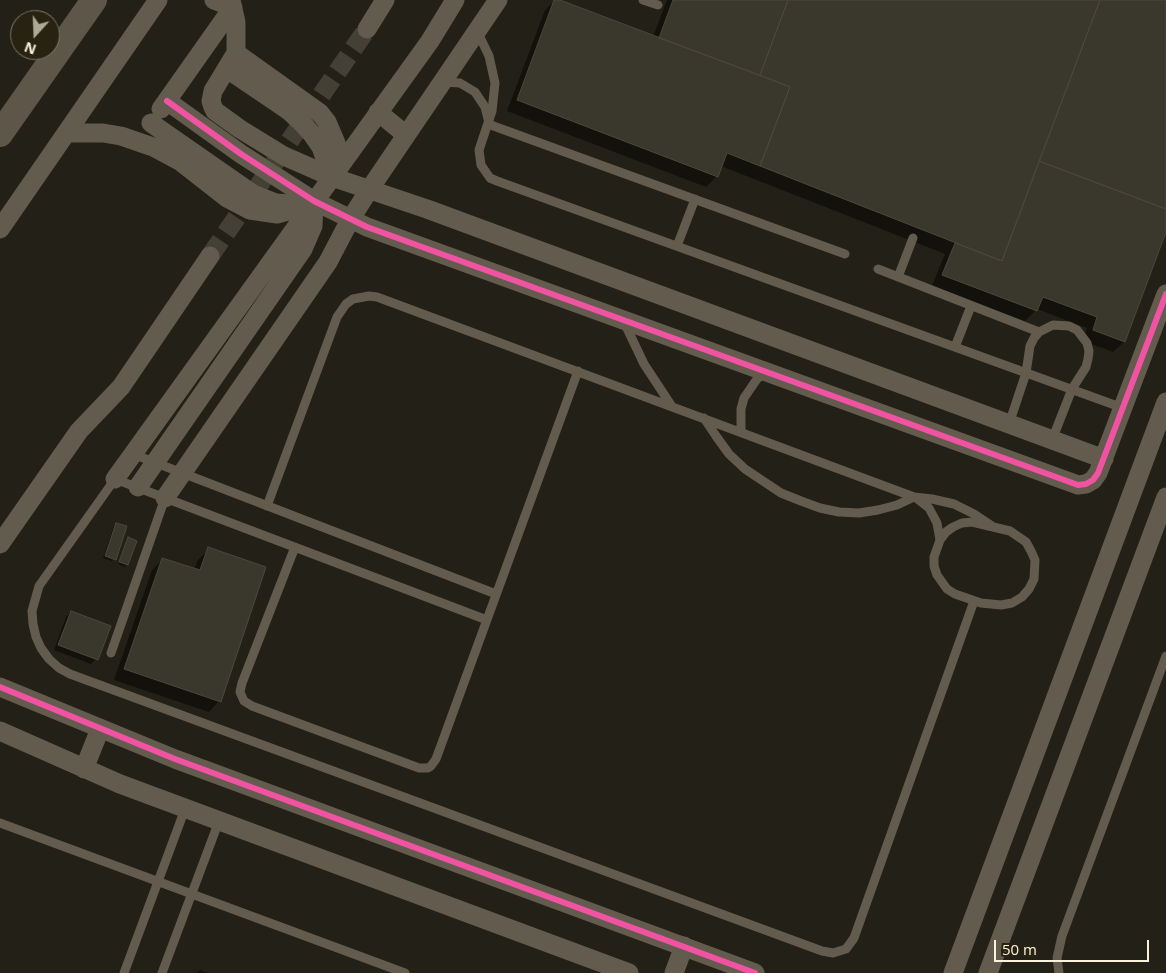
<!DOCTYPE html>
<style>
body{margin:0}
#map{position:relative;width:1166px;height:973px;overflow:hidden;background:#232017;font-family:"Open Sans",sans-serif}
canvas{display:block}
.north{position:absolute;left:10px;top:10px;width:50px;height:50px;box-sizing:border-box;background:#282212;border:1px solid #7d7563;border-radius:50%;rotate:200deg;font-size:14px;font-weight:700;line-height:20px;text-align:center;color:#fcf2dc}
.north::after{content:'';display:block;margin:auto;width:18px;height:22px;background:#b0a897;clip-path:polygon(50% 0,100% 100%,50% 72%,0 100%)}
.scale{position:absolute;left:994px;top:940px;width:155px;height:22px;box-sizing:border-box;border:2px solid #fcf2dc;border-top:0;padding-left:6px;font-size:15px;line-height:18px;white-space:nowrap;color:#fcf2dc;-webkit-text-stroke:4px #282212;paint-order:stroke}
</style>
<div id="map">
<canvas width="1166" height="973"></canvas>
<div class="north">N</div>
<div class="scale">50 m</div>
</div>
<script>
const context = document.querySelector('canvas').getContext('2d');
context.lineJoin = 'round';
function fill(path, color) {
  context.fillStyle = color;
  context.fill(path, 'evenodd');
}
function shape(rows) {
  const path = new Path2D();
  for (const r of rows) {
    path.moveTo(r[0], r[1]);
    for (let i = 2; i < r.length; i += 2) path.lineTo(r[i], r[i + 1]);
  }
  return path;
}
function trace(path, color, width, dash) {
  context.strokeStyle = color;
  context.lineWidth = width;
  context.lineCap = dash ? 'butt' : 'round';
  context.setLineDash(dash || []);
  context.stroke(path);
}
const shadow = shape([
 [555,0,653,37,667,0,1166,0,1166,229,1124,342,1113,352,1083,341,1087,328,1037,309,1025,321,932,286,945,254,721,166,717,176,706,187,507,111,545,10],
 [117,524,114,559,112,561,103,558,114,526],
 [128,539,127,564,125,567,118,564],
 [209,549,219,701,209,712,114,680,152,570,163,559,194,570,198,560],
 [71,612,96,659,91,664,54,650,66,617],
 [200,970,208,973,197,973]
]);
const building = shape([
 [554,0,560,0,790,87,760,166,727,153,718,177,517,100,554,0],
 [673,0,788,0,760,75,659,38,673,0],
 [788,0,1100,0,1002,261,760,166,790,87,760,75,788,0],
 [1100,0,1166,0,1166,209,1039,161,1100,0],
 [1039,161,1166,209,1166,232,1125,342,1093,330,1097,317,1043,297,1037,311,942,275,955,243,1002,261,1039,161],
 [116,523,127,526,116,560,105,556,116,523],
 [128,537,137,541,128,565,119,562,128,537],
 [208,547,266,567,221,702,124,669,162,558,200,570,208,547],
 [71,611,111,626,98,660,58,645,71,611]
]);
const minorTunnel = shape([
 [210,256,367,29]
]);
const service = shape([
 [643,0,658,5],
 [477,31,489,56,495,83,492,111,479,150,481,165,490,178,497,181,1123,408],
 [442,82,460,83,475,92,485,107,488,119],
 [488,124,845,254],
 [677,246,695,199],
 [878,269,1039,332],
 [898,277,913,238],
 [624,322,644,364,671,405],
 [955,347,971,306],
 [704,418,716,436,729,454,745,469,781,493,801,501,820,508,839,512,859,513,878,510,897,505,914,497],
 [1009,424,1026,373,1030,346,1034,338,1039,332,1053,325,1069,326,1077,330,1087,343,1089,351,1088,359,1086,367,1072,389,1052,440],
 [741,432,741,409,744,398,757,379,766,372],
 [133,454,496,594],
 [915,497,929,508,937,523,940,540,934,557,934,566,937,575,947,589,955,594,981,603,1001,605,1012,603,1022,597,1029,589,1034,579,1035,560,1031,551,1026,542,1010,531,972,522,962,523,953,527,946,532,940,540],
 [267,506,337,317,346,304,353,299,369,296,377,297,914,497,932,499,954,504,974,514,992,526],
 [295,547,242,683,240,692,244,701,252,706,419,768,428,768,431,766,436,759,578,371],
 [487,620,115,479,39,586,32,611,33,624,36,637,41,648,49,659,59,668,70,674,822,951,833,953,846,949,854,938,974,601],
 [111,653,165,498],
 [0,823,405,973],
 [124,973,185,809],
 [162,973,219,821],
 [1059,973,1057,958,1062,936,1166,656]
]);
const minor = shape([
 [231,0,236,22,236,53,213,91,211,101,213,107,215,111,240,129,284,156,332,177,427,209,1104,459],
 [367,29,385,0],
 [236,53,320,113,327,122,336,143,337,155,333,173],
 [227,69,289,111,301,122,312,134,321,147,331,176],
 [167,101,241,154,314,201,367,227,1078,485,1086,484,1093,480,1098,473,1166,294],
 [161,109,233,7,214,0],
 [378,112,406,135],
 [151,123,253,194,276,203,290,204],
 [66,133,103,133,121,136,153,147,181,162,227,198,250,210,277,214,302,207,313,202],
 [0,229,158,0],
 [115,479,430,41,455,0],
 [138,487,303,249,313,226,314,201],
 [165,498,328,262,350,220,369,190,498,0],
 [0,544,79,431,121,387,210,256],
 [0,687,175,759,755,973],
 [0,731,120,784,629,973],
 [84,769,100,729],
 [674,973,684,946],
 [953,973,1166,402],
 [988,973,1166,497]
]);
const secondary = shape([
 [0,134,94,0]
]);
const cycleway = shape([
 [167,101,241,154,314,201,367,227,1078,485,1086,484,1093,480,1098,473,1166,294],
 [0,687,175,759,755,973]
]);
fill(shadow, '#0007');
fill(building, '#3a372c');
trace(building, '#4c483a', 1);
trace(minorTunnel, '#444035', 19, [19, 9]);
trace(service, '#635b4d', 9);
trace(minor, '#635b4d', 19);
trace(secondary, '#5e5648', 26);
trace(cycleway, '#f153a3', 6);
</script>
